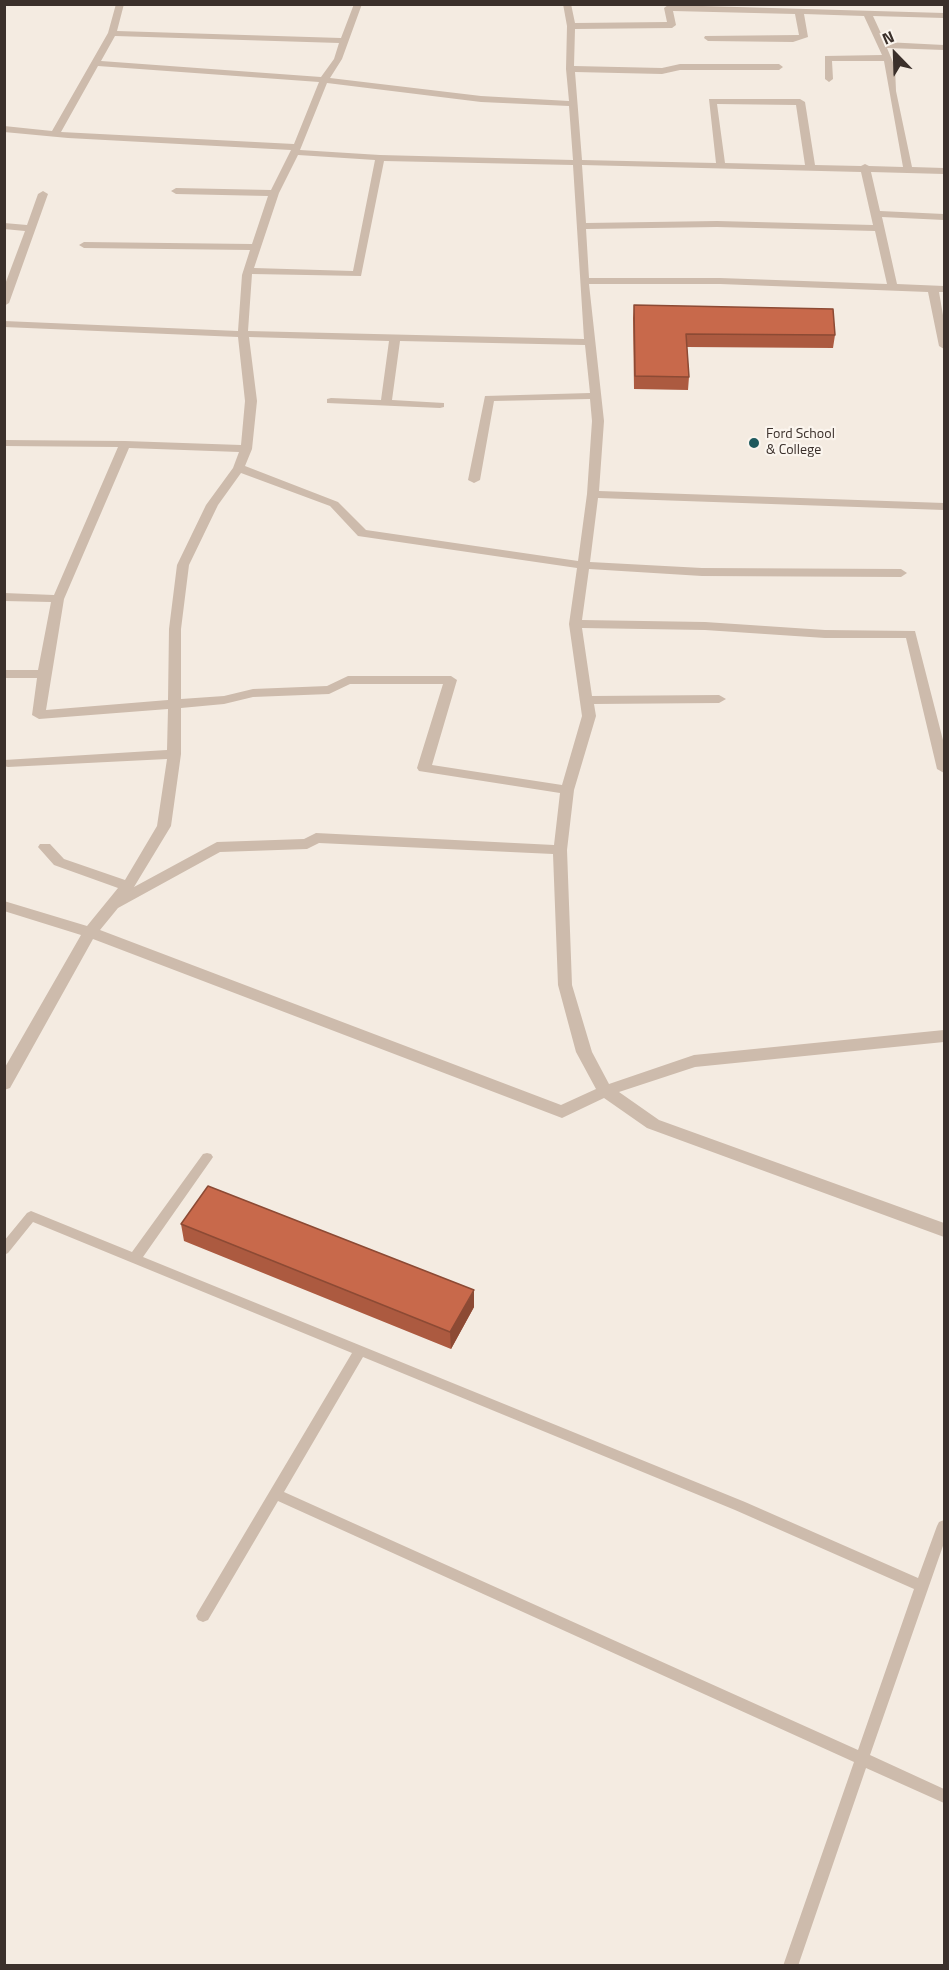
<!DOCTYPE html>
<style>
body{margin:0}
#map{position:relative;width:949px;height:1970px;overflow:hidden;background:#f4ebe1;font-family:"Titillium Web",sans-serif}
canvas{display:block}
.frame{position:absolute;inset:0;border:6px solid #3b302b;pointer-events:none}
.north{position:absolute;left:865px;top:24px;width:60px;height:60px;-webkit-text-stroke:4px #fbf5ee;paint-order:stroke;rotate:337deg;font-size:16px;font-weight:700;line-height:24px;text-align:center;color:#3b302b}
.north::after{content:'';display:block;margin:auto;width:21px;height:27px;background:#3b302b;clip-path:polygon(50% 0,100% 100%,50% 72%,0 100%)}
</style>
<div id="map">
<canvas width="949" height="1970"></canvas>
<div class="frame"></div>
<div class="north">N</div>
</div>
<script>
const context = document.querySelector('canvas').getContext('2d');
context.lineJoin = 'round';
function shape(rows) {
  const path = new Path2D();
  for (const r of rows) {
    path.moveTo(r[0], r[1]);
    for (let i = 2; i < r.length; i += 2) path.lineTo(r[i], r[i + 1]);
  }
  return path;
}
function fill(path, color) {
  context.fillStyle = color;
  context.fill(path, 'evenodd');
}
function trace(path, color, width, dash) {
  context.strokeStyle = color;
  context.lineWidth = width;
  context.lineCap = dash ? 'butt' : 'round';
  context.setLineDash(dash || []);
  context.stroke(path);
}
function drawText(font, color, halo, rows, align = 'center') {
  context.font = font + ' "Titillium Web",sans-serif';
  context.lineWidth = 4.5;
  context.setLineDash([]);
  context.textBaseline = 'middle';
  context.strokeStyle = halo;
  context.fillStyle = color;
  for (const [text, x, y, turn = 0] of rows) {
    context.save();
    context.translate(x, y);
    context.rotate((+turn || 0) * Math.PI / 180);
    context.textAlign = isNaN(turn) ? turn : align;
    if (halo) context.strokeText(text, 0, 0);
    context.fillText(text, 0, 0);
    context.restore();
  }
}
const lane = shape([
 [207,1153,211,1154,213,1157,211,1160,143,1257,745,1502,918,1578,937,1526,939,1522,944,1520,944,1543,870,1755,944,1789,944,1803,866,1768,798,1966,783,1966,854,1762,278,1501,208,1620,203,1622,198,1620,196,1616,198,1612,352,1353,33,1222,8,1253,4,1255,4,1241,27,1213,31,1211,132,1252,203,1154,207,1153],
 [363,1357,735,1510,914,1589,858,1750,284,1492,363,1357]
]);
const street = shape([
 [116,4,124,4,117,31,341,38,354,4,362,4,342,59,330,78,481,96,569,101,566,69,567,26,563,4,571,4,575,23,667,22,664,8,668,5,944,13,944,18,873,16,885,42,944,45,944,50,887,48,895,67,896,91,912,167,944,168,944,174,871,172,880,211,944,214,944,220,882,217,897,284,944,286,944,292,939,292,944,321,944,349,939,346,928,292,720,284,589,284,604,421,599,491,944,503,944,510,598,498,590,562,702,568,901,569,907,573,901,577,702,576,589,569,582,620,705,622,825,630,915,631,944,744,944,773,937,769,906,638,825,638,705,630,582,628,592,696,719,695,726,699,719,703,594,704,596,716,574,790,567,850,572,985,592,1052,609,1084,694,1055,944,1030,944,1042,695,1067,619,1092,659,1120,944,1223,944,1237,647,1128,604,1098,562,1118,93,939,10,1088,4,1090,4,1069,81,935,4,911,4,901,87,926,118,888,54,865,38,847,40,844,50,844,64,859,125,880,157,826,167,759,8,767,4,766,4,760,167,750,168,709,39,719,32,715,37,678,4,678,4,670,38,670,51,602,4,601,4,593,54,595,118,447,4,446,4,440,125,441,241,445,245,401,238,337,4,327,4,321,238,331,242,275,250,250,84,248,79,245,84,242,252,244,268,196,176,194,171,191,176,188,271,190,291,150,68,138,4,132,4,126,52,131,108,33,116,4],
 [673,11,795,14,799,35,705,36,704,38,708,41,793,42,808,37,804,14,864,16,882,55,825,56,825,79,829,82,833,79,832,61,884,61,903,167,869,166,865,164,861,166,815,165,805,102,800,99,709,99,716,163,582,160,575,72,662,74,680,70,779,70,783,67,779,64,680,64,662,68,574,66,575,29,672,28,676,25,673,11],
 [115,36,339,43,334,59,321,77,101,61,115,36],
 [98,66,319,82,294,144,61,132,98,66],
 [327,83,481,102,569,106,573,160,380,155,300,150,327,83],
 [717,104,796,105,805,165,725,163,717,104],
 [298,155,375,160,353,271,254,268,279,193,298,155],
 [384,161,573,165,584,339,248,331,252,274,361,276,384,161],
 [582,165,861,172,873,225,717,221,586,223,582,165],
 [717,227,875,231,887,284,720,278,589,278,586,229,717,227],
 [249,337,389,341,381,400,331,398,327,399,327,403,440,408,444,407,444,403,392,400,400,341,585,345,590,393,485,396,468,480,474,483,480,480,494,401,590,399,592,421,587,494,578,561,366,530,338,502,245,466,252,449,257,401,249,337],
 [129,448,239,452,233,468,206,505,177,565,169,629,168,700,46,710,64,599,129,448],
 [241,473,330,506,358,536,577,568,569,624,582,716,562,785,432,765,457,680,451,676,348,676,327,686,253,689,224,696,181,699,181,629,189,565,218,505,241,473],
 [350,684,443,684,417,768,419,771,560,793,554,845,316,833,304,839,217,842,134,887,171,826,181,754,181,708,224,704,253,697,329,694,350,684],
 [319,843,553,854,558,985,576,1052,596,1089,561,1105,100,930,118,908,220,852,307,849,319,843],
 [43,191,48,194,9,303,4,306,4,287,25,231,4,229,4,223,27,225,38,194,43,191]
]);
const wall = shape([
 [634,305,835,335,833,348,687,347,689,377,688,390,634,389,633,318],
 [181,1224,474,1307,451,1349,184,1241]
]);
const shadedWall = shape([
 [474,1290,474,1307,451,1349,450,1332]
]);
const building = shape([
 [634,305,833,309,835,335,686,334,689,377,635,376,634,305],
 [208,1186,474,1290,450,1332,181,1224,208,1186]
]);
const markers = [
 [754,443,6,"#1f5a5e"]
];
const farPoinames = [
 ["Ford School",766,435],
 ["& College",766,451]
];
fill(lane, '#cdbbac');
fill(street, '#cdbbac');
fill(wall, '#ac5a40');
fill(shadedWall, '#8c4a34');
fill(building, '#c8694b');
trace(building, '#8c4a34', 1.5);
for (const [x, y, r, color] of markers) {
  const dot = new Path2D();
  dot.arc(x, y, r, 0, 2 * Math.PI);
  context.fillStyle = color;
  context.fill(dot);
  trace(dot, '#fbf5ee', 2);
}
drawText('14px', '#3b302b', '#fbf5ee', farPoinames, 'left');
</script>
